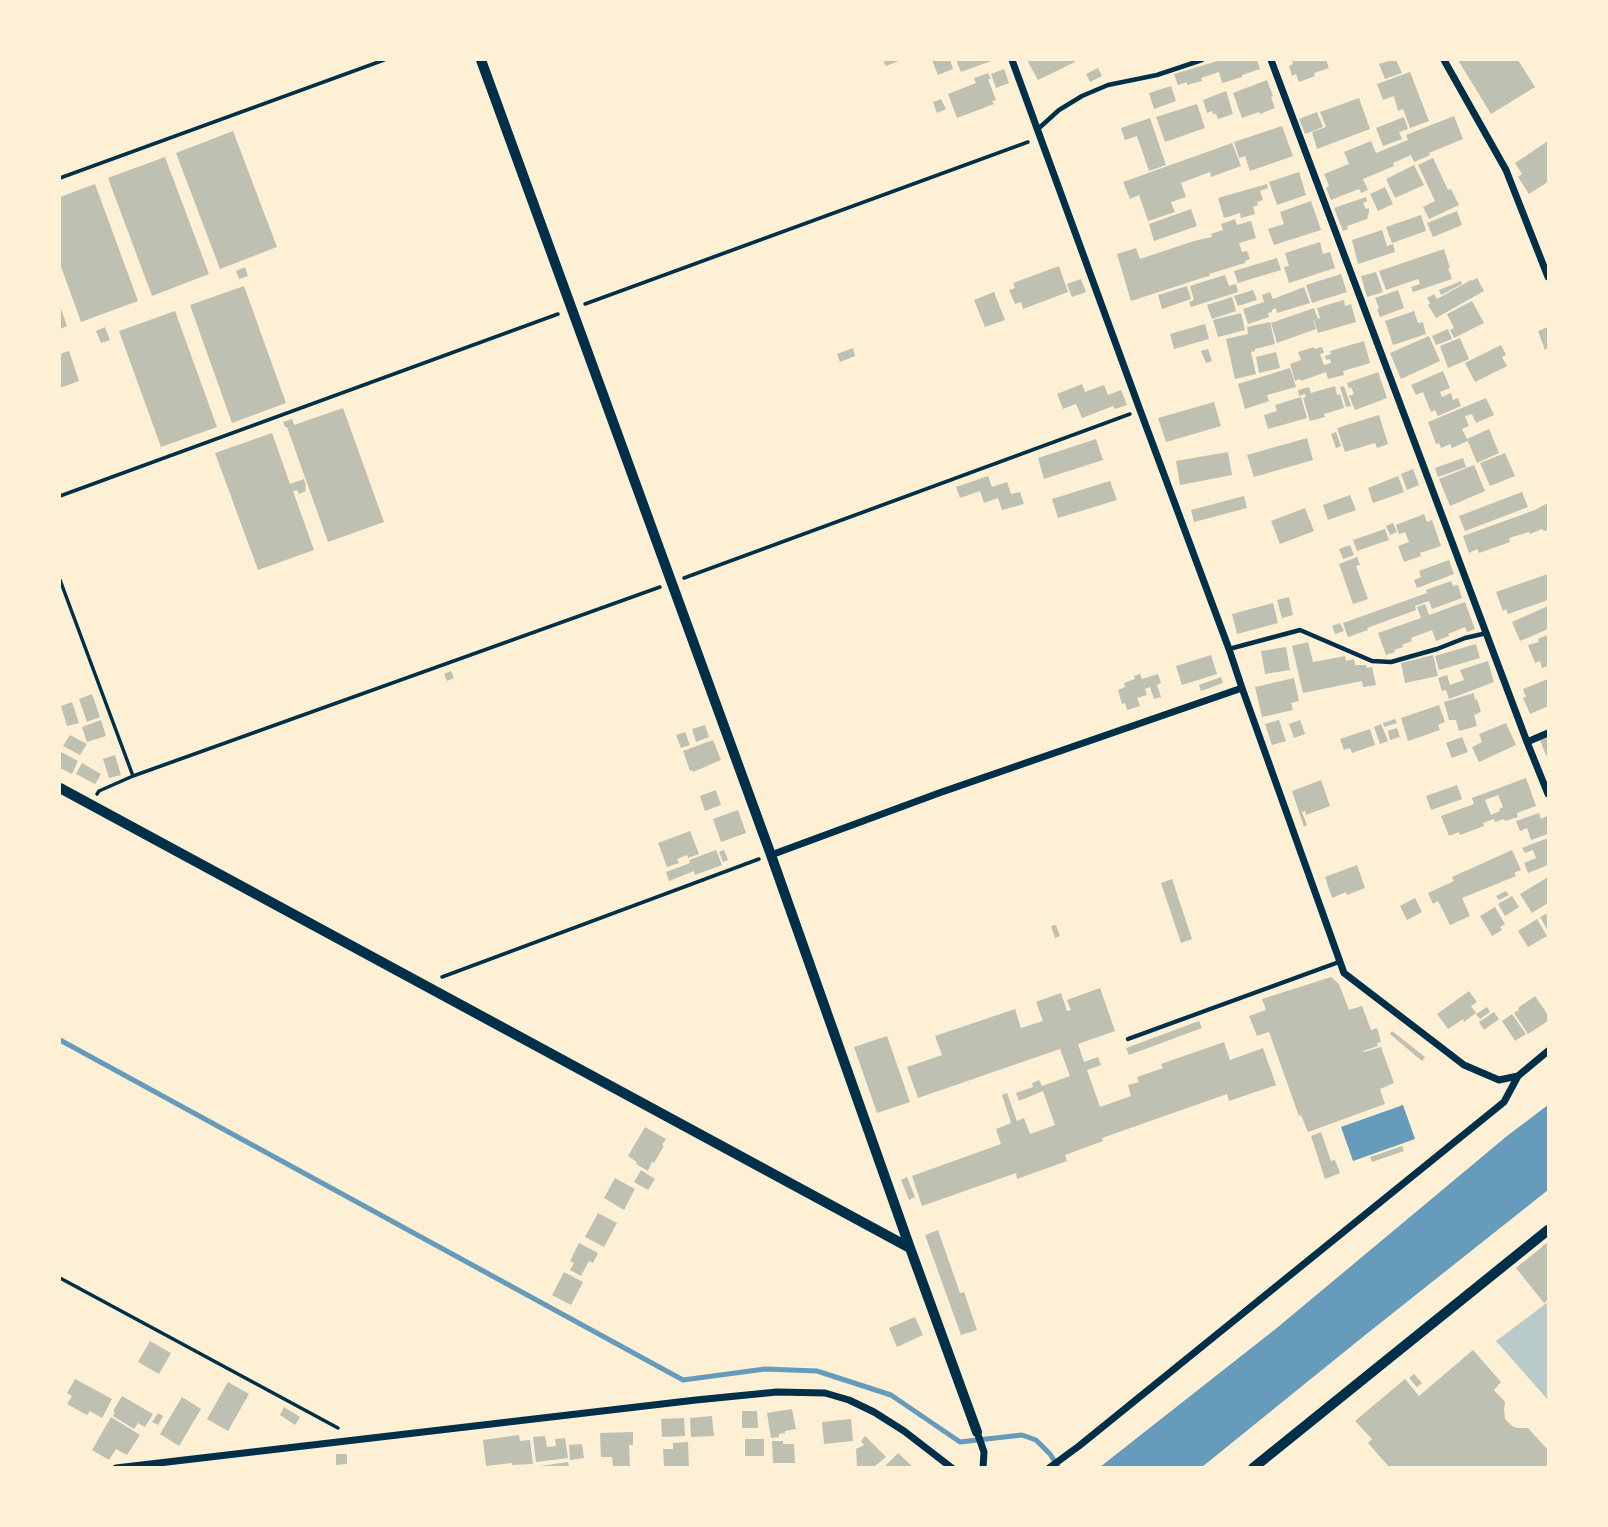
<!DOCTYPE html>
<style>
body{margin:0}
#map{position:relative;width:1608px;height:1527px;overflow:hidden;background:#fdf0d5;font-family:"Source Sans 3",sans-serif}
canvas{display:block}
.frame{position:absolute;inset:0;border:61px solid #fdf0d5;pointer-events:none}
</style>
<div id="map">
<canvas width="1608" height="1527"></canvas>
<div class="frame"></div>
</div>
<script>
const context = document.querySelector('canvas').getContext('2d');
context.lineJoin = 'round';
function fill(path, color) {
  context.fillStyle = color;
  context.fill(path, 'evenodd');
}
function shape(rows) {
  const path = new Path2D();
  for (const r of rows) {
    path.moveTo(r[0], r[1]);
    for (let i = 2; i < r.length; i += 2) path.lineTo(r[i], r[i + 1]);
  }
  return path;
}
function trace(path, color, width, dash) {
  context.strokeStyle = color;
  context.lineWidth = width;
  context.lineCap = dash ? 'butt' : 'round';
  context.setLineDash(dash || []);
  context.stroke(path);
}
const green = shape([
 [1548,1302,1548,1400,1496,1341]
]);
const water = shape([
 [1403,1105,1415,1139,1353,1161,1341,1127],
 [1548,1105,1548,1190,1364,1336,1202,1467,1100,1467,1278,1327,1507,1136]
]);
const stream = shape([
 [60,1040,683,1380,765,1369,817,1371,891,1395,960,1442,1022,1435,1036,1440,1050,1454,1059,1468]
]);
const building = shape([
 [883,60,901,60,886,66],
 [932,60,950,60,953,69,938,75],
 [956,60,994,60,961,72],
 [1027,60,1074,60,1075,62,1038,80],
 [1221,60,1257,60,1260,69,1242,75,1242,77,1222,83,1219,72,1201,78,1202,81,1187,85,1187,82,1178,85,1174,74],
 [1292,60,1326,60,1329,68,1314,73,1315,76,1299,82,1296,74,1292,76,1289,66,1293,64],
 [1392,60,1396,60,1402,73,1385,79,1379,64],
 [1458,60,1518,60,1535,87,1491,114],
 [1098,68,1102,76,1090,82,1086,74],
 [1004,69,1009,83,996,88,991,74],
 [1410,72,1429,121,1410,128,1403,109,1398,111,1394,96,1383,100,1377,84],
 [988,73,991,79,988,79,996,100,992,101,994,104,957,118,948,94,976,83,974,78],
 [1267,80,1273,96,1271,97,1275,108,1260,114,1259,112,1242,118,1233,93],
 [1171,86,1176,101,1154,109,1149,93],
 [1226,91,1233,114,1218,119,1216,114,1213,114,1212,111,1207,113,1203,100],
 [1359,98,1370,129,1317,149,1312,132,1326,127,1320,112],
 [941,99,946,109,937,113,933,102],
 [1197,104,1205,128,1165,142,1156,117],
 [1317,112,1323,127,1305,134,1299,119],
 [1454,116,1463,139,1429,153,1430,155,1414,162,1411,155,1393,163,1394,166,1363,179,1368,190,1361,193,1359,189,1331,200,1326,188,1329,186,1324,174,1349,164,1344,152,1371,141,1376,153,1408,140,1406,135],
 [1404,117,1408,129,1399,132,1402,139,1383,146,1376,128],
 [1150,118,1166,165,1149,171,1137,136,1125,140,1121,128],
 [1282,126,1293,156,1250,171,1245,156,1239,158,1234,142],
 [233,131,277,247,220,269,176,153],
 [1548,141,1548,182,1529,194,1518,177,1522,174,1515,163],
 [1232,143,1241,166,1211,177,1210,172,1181,183,1186,197,1171,202,1175,212,1148,221,1139,195,1130,199,1123,182],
 [165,157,209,274,152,296,108,178],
 [1433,158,1448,190,1451,189,1459,205,1429,219,1423,207,1435,201,1418,165],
 [1414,165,1424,185,1395,198,1386,179],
 [1299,172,1306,195,1277,205,1269,182],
 [95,184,138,301,81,322,60,264,60,197],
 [1267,184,1268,188,1260,191,1263,200,1257,202,1258,205,1253,207,1255,214,1241,218,1240,213,1224,218,1218,198],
 [1385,187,1393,204,1378,211,1370,194],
 [1366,197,1367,201,1363,203,1366,209,1369,208,1369,212,1367,219,1347,226,1348,229,1343,231,1334,208],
 [1311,201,1321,230,1274,245,1268,229,1284,224,1280,212],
 [1191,209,1197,226,1154,241,1149,224],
 [1457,211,1462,225,1433,237,1427,223],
 [1421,215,1426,231,1392,243,1386,227],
 [1235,219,1237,225,1251,221,1256,238,1239,243,1242,252,1247,251,1250,259,1245,261,1245,263,1209,274,1210,276,1205,277,1131,301,1117,254,1136,248,1140,259,1194,241,1212,237,1211,234,1223,230,1221,224],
 [1382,230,1387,246,1393,244,1395,252,1358,264,1352,240],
 [1320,242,1323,254,1330,252,1335,268,1289,283,1284,267,1289,266,1285,253],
 [1444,249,1450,268,1448,268,1452,279,1413,292,1411,287,1420,284,1418,279,1386,290,1379,271],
 [1277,258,1281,270,1238,283,1234,271],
 [1059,266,1068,292,1023,309,1021,302,1015,304,1009,290,1015,288,1013,283],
 [245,267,248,276,239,279,236,271],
 [1376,272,1383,292,1367,297,1361,276],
 [1341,274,1347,292,1312,303,1306,285],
 [1225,275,1229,286,1236,284,1238,292,1191,307,1189,302,1194,300,1190,286],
 [1477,278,1484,291,1436,318,1428,305,1430,303,1427,298,1434,294,1437,299,1471,280,1472,281],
 [1081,279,1086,292,1072,297,1067,284],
 [1461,281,1462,284,1441,295,1439,290],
 [244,286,286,403,232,423,190,305],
 [1187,286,1191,299,1162,309,1158,295],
 [1304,287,1310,303,1277,313,1276,308,1272,310,1272,312,1268,313,1269,317,1248,324,1243,309,1264,302,1262,295,1270,292,1273,299],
 [1253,290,1257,300,1238,306,1234,296],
 [1398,290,1404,308,1380,317,1377,309,1379,308,1375,298],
 [994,292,1005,320,985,327,974,300],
 [1232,297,1236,311,1212,319,1207,305],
 [1344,300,1345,306,1351,304,1356,322,1318,333,1314,320,1313,320,1316,329,1277,343,1271,323,1314,308,1318,319,1320,318,1317,308],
 [1472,301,1484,323,1454,338,1450,330,1454,328,1447,314],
 [60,306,67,326,60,329],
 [175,311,217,427,161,447,119,331],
 [1414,311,1418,323,1423,322,1426,334,1393,345,1385,321],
 [1241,313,1245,330,1218,337,1213,320],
 [1270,322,1275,344,1255,349,1255,351,1251,352,1256,374,1235,379,1226,339,1248,334,1247,327],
 [1205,324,1209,339,1174,349,1170,334],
 [105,327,110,340,101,343,96,331],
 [1548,327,1548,348,1545,350,1538,331],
 [1448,329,1452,339,1436,345,1432,336],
 [1429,336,1440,361,1401,379,1390,353],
 [1460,338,1469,359,1448,368,1440,346],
 [1364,341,1370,363,1343,371,1344,375,1328,379,1326,372,1301,381,1300,379,1295,381,1290,364,1301,360,1298,352,1314,347,1314,349,1322,347,1324,353,1320,354,1324,365,1331,363,1330,359,1326,360,1325,356,1331,354,1330,351],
 [1501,345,1506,355,1502,357,1507,366,1475,382,1465,363],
 [853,348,855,356,840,362,837,354],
 [1208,349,1212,361,1206,363,1201,351],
 [69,351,79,381,60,388,60,354],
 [1276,352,1280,368,1259,373,1256,357],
 [1290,368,1296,387,1267,395,1269,401,1245,409,1238,384],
 [1443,371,1450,388,1440,392,1442,397,1451,393,1453,400,1458,398,1461,406,1438,416,1435,410,1431,412,1423,392,1416,395,1411,385],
 [1378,372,1387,398,1355,410,1349,396,1354,394,1351,387,1349,389,1347,383],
 [1082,384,1085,392,1104,385,1108,395,1121,390,1127,405,1115,409,1113,406,1082,418,1076,404,1063,409,1057,394],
 [1335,386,1337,395,1340,394,1344,408,1324,414,1325,417,1310,421,1303,398,1306,397,1305,394,1299,396,1298,390,1309,387,1311,393],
 [1344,386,1351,406,1346,407,1340,387],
 [1301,397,1307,418,1268,429,1264,415,1277,411,1275,405],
 [1486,398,1494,415,1476,423,1472,414,1465,416,1469,426,1462,429,1468,441,1452,448,1450,444,1441,448,1439,443,1436,444,1428,422],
 [1214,402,1221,426,1166,442,1158,418],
 [343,408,384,522,328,542,287,427,285,427,283,422,292,419,294,425],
 [1379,415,1388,444,1377,448,1375,443,1345,452,1337,428],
 [1489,429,1499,453,1477,463,1467,439],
 [1336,432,1341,446,1336,448,1331,434],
 [272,433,290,484,304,479,306,486,305,487,306,491,299,494,297,490,293,491,314,550,258,570,215,453],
 [1307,438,1313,460,1254,477,1247,455],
 [1096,439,1103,460,1044,479,1038,458],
 [1228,452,1232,475,1180,485,1176,461],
 [1505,453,1515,476,1490,486,1480,463],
 [1463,458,1466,467,1438,477,1435,468],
 [1474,465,1485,491,1450,506,1439,479],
 [1413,469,1419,485,1407,490,1401,474],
 [988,476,992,487,1007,482,1011,494,1020,492,1024,504,1002,510,998,498,984,503,980,491,960,498,956,487],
 [1398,476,1404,492,1373,503,1368,488],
 [1110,481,1117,500,1058,518,1052,499],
 [1522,492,1528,507,1465,531,1459,516],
 [1350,495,1356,510,1328,520,1323,505],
 [1244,496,1247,508,1194,522,1191,510],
 [1548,503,1548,530,1544,531,1542,529,1530,534,1529,532,1509,538,1510,542,1479,553,1477,549,1469,553,1463,536,1535,510],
 [1305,508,1314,531,1280,544,1271,521],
 [1424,514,1427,522,1432,520,1441,546,1420,553,1421,556,1404,562,1398,546,1409,542,1405,532,1399,534,1396,525],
 [1393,523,1397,532,1390,535,1386,526],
 [1385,529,1389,540,1357,551,1353,540],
 [1350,545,1354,555,1343,559,1339,549],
 [1357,557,1360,565,1356,566,1368,599,1353,604,1339,564],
 [1449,560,1454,574,1417,588,1414,580,1421,577,1419,571],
 [1548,574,1548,600,1508,614,1506,609,1503,611,1496,592],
 [1451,581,1453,586,1458,585,1462,598,1432,609,1429,601,1415,606,1416,610,1367,628,1368,630,1348,637,1343,623,1427,593,1426,590],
 [1289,597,1293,615,1282,618,1277,600],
 [1465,602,1475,629,1467,632,1465,627,1448,634,1449,636,1436,641,1432,630,1411,638,1412,641,1402,645,1403,647,1394,650,1395,652,1386,655,1378,633,1421,618,1417,607,1425,604,1429,615],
 [1273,603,1278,623,1237,634,1232,614],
 [1548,606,1548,629,1520,641,1512,622],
 [1340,623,1344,631,1335,634,1332,626],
 [1548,635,1548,666,1542,668,1540,661,1535,663,1528,645,1539,642,1538,639],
 [1308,642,1313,662,1345,656,1346,661,1354,659,1355,665,1366,665,1367,668,1372,667,1376,685,1363,687,1362,681,1303,693,1292,646],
 [1476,644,1480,658,1439,670,1435,656],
 [1286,647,1290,670,1265,674,1261,651],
 [1211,655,1217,674,1182,685,1176,666],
 [1433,655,1438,676,1405,683,1401,663],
 [1488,661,1494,682,1449,699,1446,690,1442,691,1438,678,1447,675,1450,685,1464,680,1460,670],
 [451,671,454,678,447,681,444,674],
 [1140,674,1142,679,1158,674,1161,683,1157,685,1161,697,1154,699,1150,687,1145,689,1147,695,1137,698,1140,706,1127,710,1125,703,1122,704,1118,690,1125,687,1124,683,1135,679,1134,676],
 [1221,677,1223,683,1201,691,1199,685],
 [1294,678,1299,701,1291,703,1293,710,1262,717,1255,687],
 [1548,679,1548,706,1530,714,1523,698,1526,697,1523,689],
 [1474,693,1475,700,1477,699,1481,712,1474,715,1477,726,1459,731,1456,720,1449,720,1444,702],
 [92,694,100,717,87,722,79,699],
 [72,702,79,723,67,726,61,706],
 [1439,705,1445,722,1438,725,1440,730,1408,741,1401,718],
 [1395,719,1397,723,1384,727,1383,723],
 [101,720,106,736,87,742,82,727],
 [1279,720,1286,741,1272,745,1265,724],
 [1300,720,1305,734,1294,738,1289,724],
 [1506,723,1516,745,1479,762,1472,747,1482,742,1479,734],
 [1381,724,1388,741,1380,744,1374,727],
 [705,725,709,737,696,742,692,729],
 [1397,728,1400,737,1390,740,1388,731],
 [1370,729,1375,745,1352,753,1350,748,1344,750,1340,739],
 [685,732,690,745,681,748,676,735],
 [70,735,87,744,80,755,63,746],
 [1462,737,1468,752,1452,758,1446,743],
 [1548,737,1548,760,1540,740],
 [713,740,721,760,693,772,692,770,690,771,683,751],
 [61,752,78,761,72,774,60,768],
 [115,755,121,775,109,778,103,759],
 [82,763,101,774,95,784,76,774],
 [1526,778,1536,806,1517,813,1518,817,1505,821,1504,819,1495,822,1494,819,1483,823,1484,826,1460,835,1459,832,1449,836,1441,816,1474,804,1472,798],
 [1498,795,1503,807,1499,809,1500,811,1491,815,1485,800],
 [1321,780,1330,806,1306,815,1305,811,1302,812,1307,825,1304,827,1292,791],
 [1457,785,1462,799,1431,810,1426,796],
 [716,790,721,805,705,811,700,796],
 [738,810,746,833,721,842,713,819],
 [1539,813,1541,819,1547,816,1548,834,1531,840,1527,828,1520,831,1516,821],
 [690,831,699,854,688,858,687,855,677,859,679,863,667,867,658,843],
 [1548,838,1548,865,1528,873,1524,863,1536,858,1533,850,1525,853,1522,848],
 [716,850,722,865,695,875,694,871,669,881,666,872,690,863,689,860],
 [724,850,728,860,723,862,719,852],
 [1512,850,1521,870,1514,873,1516,876,1462,898,1470,916,1450,925,1438,901,1433,904,1428,893,1454,881,1452,877],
 [1357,865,1365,888,1347,895,1346,892,1332,898,1325,877],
 [1548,877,1548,903,1532,913,1520,894],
 [1172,879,1192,939,1181,943,1161,883],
 [1506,891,1509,895,1499,900,1496,896],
 [1512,896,1519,907,1505,916,1498,904],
 [1415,898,1422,912,1407,920,1400,906],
 [1495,907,1505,924,1500,927,1502,930,1492,936,1480,916],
 [1548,913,1548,931,1540,917],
 [1537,919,1547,936,1528,947,1518,931],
 [1056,925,1060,936,1055,938,1051,926],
 [1331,977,1339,984,1349,1010,1362,1006,1371,1030,1377,1028,1381,1042,1377,1043,1378,1046,1363,1051,1364,1052,1381,1047,1394,1083,1380,1089,1385,1104,1308,1132,1301,1115,1299,1116,1269,1032,1257,1036,1249,1016,1266,1010,1262,999],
 [1100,988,1115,1031,1078,1044,1084,1062,1098,1057,1101,1065,1087,1070,1100,1107,1131,1096,1128,1085,1139,1082,1137,1077,1163,1068,1161,1064,1224,1042,1230,1060,1263,1048,1276,1085,1229,1101,1227,1094,1102,1138,1103,1141,1065,1155,1067,1161,1017,1179,1016,1173,922,1206,912,1176,1001,1144,996,1129,1011,1123,1002,1095,1007,1093,1017,1121,1024,1118,1030,1134,1055,1125,1043,1091,1019,1101,1016,1093,1033,1087,1032,1083,1039,1080,1042,1086,1070,1076,1060,1049,918,1098,907,1067,942,1055,935,1036,1015,1009,1021,1028,1043,1021,1036,1002,1061,993,1067,1011,1071,1010,1067,1000],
 [1469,991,1477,1002,1471,1006,1476,1013,1464,1022,1463,1019,1448,1029,1437,1014],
 [1535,996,1548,1015,1548,1021,1528,1034,1514,1013,1519,1010,1518,1008],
 [1487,1007,1490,1012,1480,1019,1476,1014],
 [1494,1012,1499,1019,1484,1030,1479,1022],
 [1512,1014,1526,1034,1515,1041,1502,1021],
 [1199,1021,1202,1028,1129,1055,1126,1048],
 [1392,1031,1425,1057,1422,1061,1390,1034],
 [887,1036,910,1102,877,1113,854,1047],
 [645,1127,666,1139,662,1145,664,1146,654,1163,652,1162,648,1171,636,1164,637,1162,628,1156],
 [1321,1132,1331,1161,1335,1160,1340,1173,1325,1179,1311,1136],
 [1402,1146,1404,1151,1372,1162,1370,1157],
 [641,1170,655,1179,648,1190,634,1182],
 [907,1177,915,1197,909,1200,901,1180],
 [615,1178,635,1189,624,1210,604,1198],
 [598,1213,617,1223,604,1247,585,1237],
 [938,1230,960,1293,964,1292,977,1330,961,1335,925,1235],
 [1548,1242,1548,1300,1544,1303,1516,1268],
 [579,1243,598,1253,593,1263,589,1261,581,1276,570,1270,574,1263,570,1261],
 [564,1272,583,1282,571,1305,552,1295],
 [915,1317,923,1335,897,1347,889,1328],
 [150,1341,171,1353,159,1374,138,1362],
 [1473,1350,1501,1382,1494,1390,1505,1402,1504,1409,1505,1419,1512,1426,1517,1428,1528,1428,1548,1450,1548,1467,1389,1467,1368,1443,1372,1439,1355,1421,1405,1379,1419,1396],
 [1414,1374,1422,1383,1417,1387,1409,1378],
 [75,1379,112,1399,102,1418,90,1411,87,1415,67,1404,72,1396,67,1393],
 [228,1382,249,1394,228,1431,207,1419],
 [122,1396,153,1414,145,1427,138,1423,134,1429,113,1416,115,1412,113,1411],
 [182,1397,201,1409,179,1446,160,1434],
 [284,1407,300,1417,295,1425,280,1415],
 [792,1409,796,1429,785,1431,785,1433,779,1434,779,1437,771,1438,767,1413],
 [742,1411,757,1411,758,1428,742,1428],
 [158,1413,163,1416,158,1425,152,1422],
 [712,1416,714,1436,691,1437,690,1418],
 [111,1417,140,1435,127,1455,116,1449,109,1460,92,1450],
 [684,1418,685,1436,662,1437,661,1419],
 [851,1419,853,1441,824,1444,822,1422],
 [633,1432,633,1445,629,1445,630,1466,613,1466,612,1457,601,1457,600,1433],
 [519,1435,520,1441,530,1440,533,1464,512,1465,512,1463,486,1466,483,1440],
 [545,1436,547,1447,556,1446,555,1439,565,1438,568,1458,536,1462,533,1437],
 [865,1436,886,1457,874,1467,857,1467,856,1449,864,1445,861,1441],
 [745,1439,764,1439,764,1456,745,1456],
 [772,1441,783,1441,783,1444,794,1444,795,1463,773,1463],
 [688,1442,689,1466,664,1467,663,1449,673,1449,673,1443],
 [582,1444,584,1458,570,1460,569,1445],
 [898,1453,913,1467,884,1467],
 [336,1454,347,1454,347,1464,336,1465],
 [568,1462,569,1467,540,1467,540,1466]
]);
const path = shape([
 [60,178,384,60],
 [585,304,1028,142],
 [60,496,558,314],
 [684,578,1130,414],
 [60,580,133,776],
 [97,794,99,791,133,776,660,587],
 [442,977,759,859],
 [60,1278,338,1428]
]);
const service = shape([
 [1038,129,1059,110,1082,96,1108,85,1157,75,1202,60],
 [1229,649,1300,630,1372,661,1391,662,1437,649,1465,638,1487,633],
 [1128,1039,1339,962]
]);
const minor = shape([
 [1012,60,1140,410,1229,649,1242,688,1344,973,1464,1065,1499,1080,1518,1076,1548,1051],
 [1271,60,1527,742,1548,794],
 [1444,60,1506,170,1548,277],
 [1527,742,1548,733],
 [771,855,939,793,1242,688],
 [977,1432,984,1452,983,1468],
 [116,1468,696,1400,777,1392,825,1393,849,1400,874,1412,904,1431,952,1468],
 [1049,1468,1079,1446,1504,1102,1518,1076]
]);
const tertiary = shape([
 [481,60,771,855,910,1248,977,1432],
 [60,788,910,1248],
 [1253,1468,1548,1230]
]);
fill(green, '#b9caca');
fill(water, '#669bbc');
trace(stream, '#669bbc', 5);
fill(building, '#bec0b2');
trace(path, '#003049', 3.5);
trace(service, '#003049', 4.5);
trace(minor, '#003049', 7);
trace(tertiary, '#003049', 10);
</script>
